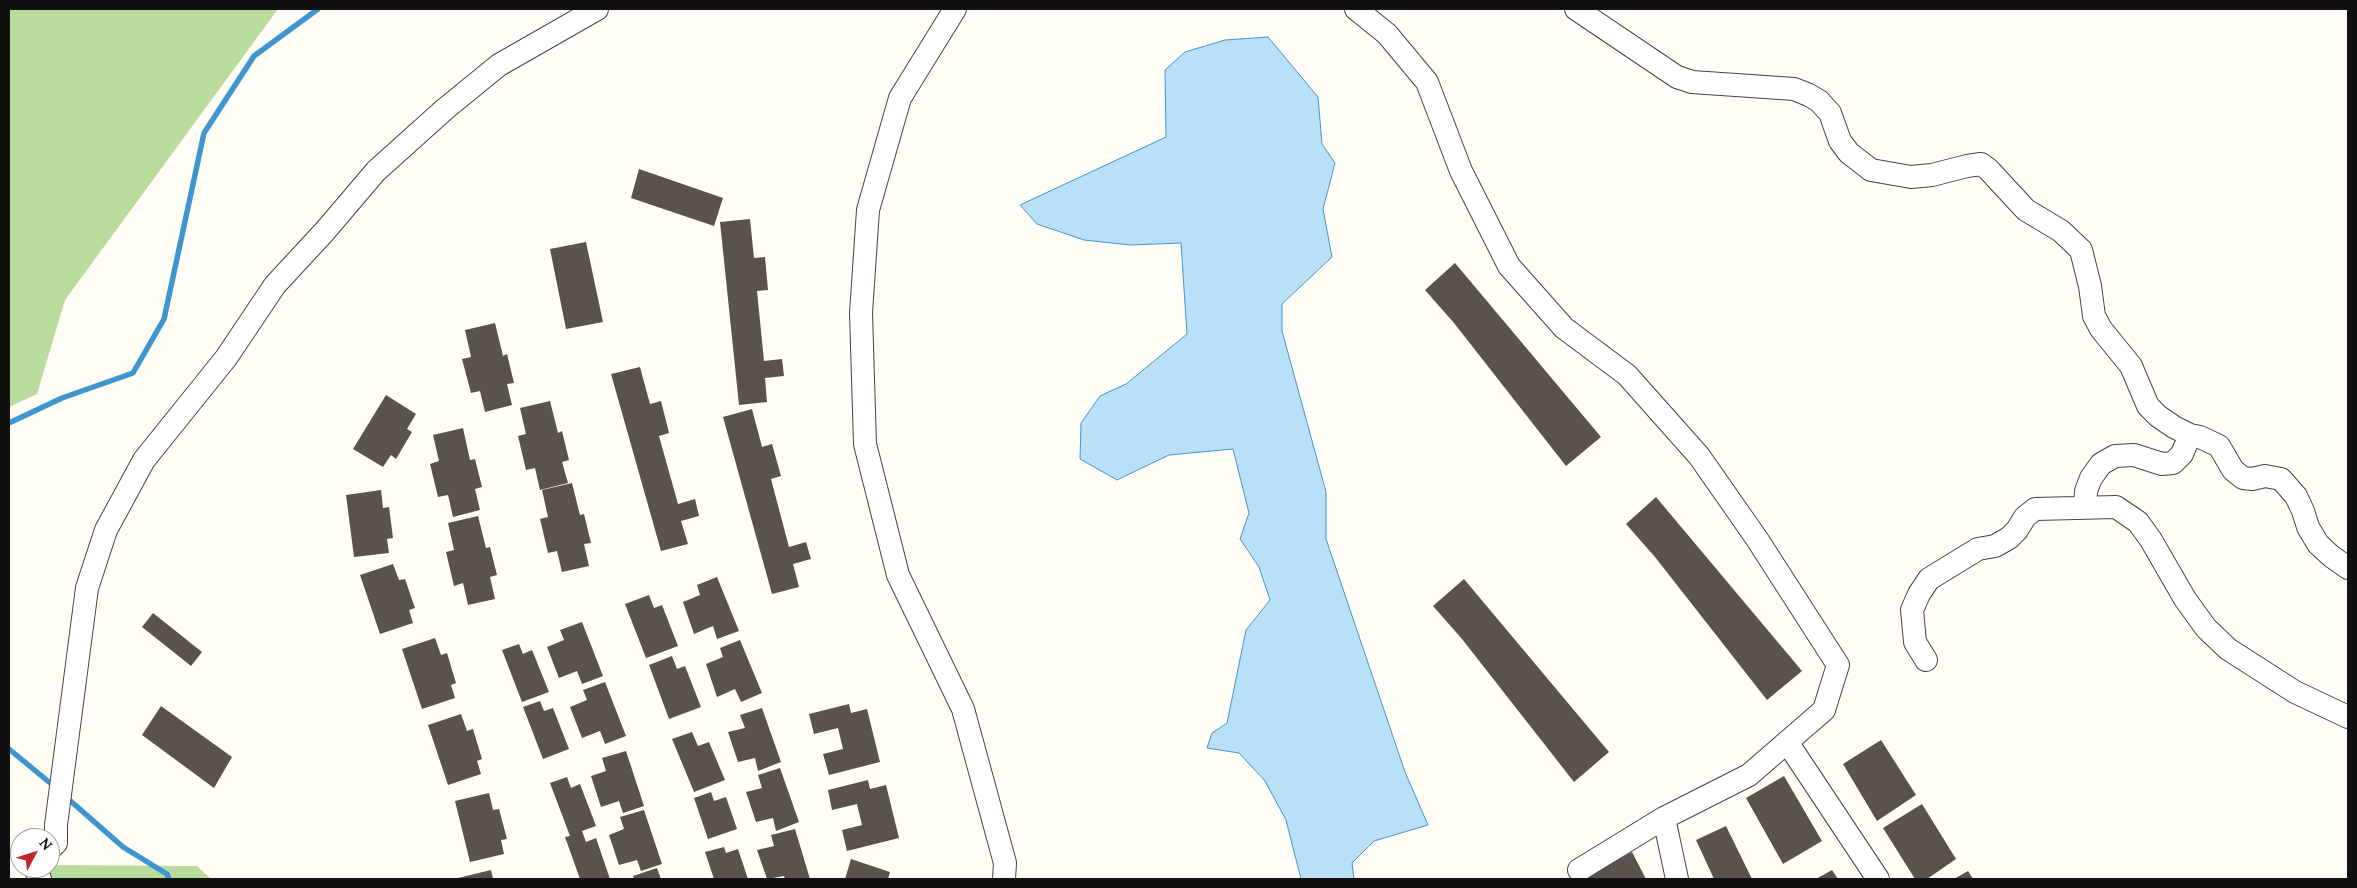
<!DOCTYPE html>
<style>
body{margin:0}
#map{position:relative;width:2357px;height:888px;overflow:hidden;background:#fffdf5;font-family:Lora,serif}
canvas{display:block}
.frame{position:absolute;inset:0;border:10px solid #111;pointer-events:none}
.north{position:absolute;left:10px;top:828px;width:50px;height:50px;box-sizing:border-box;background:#fff;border:1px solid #a0a0a0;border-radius:50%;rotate:50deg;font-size:14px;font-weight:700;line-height:20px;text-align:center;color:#111}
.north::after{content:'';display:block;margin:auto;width:18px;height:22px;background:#c4262e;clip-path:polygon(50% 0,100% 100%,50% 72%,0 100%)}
</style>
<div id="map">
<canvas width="2357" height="888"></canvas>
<div class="frame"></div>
<div class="north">N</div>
</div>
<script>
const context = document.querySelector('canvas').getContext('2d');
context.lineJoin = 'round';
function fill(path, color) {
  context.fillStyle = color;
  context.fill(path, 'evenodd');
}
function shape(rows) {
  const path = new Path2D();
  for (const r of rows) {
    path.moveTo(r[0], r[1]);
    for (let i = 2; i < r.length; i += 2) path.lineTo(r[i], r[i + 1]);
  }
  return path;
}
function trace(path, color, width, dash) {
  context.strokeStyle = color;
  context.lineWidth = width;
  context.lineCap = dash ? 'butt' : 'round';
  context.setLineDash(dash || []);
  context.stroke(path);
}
const forest = shape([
 [9,9,278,9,65,300,37,394,9,407],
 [50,865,197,866,211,879,40,879,35,868,50,868]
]);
const water = shape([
 [1268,37,1318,97,1322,144,1335,163,1323,209,1332,257,1282,304,1282,331,1326,492,1326,539,1405,772,1428,825,1374,841,1352,863,1354,879,1301,879,1286,820,1265,781,1239,753,1207,748,1212,733,1227,723,1246,630,1270,600,1259,567,1240,539,1249,513,1233,449,1169,455,1117,480,1080,459,1081,423,1100,396,1126,384,1187,334,1181,243,1130,245,1084,240,1037,224,1020,205,1166,137,1165,70,1185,52,1225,40,1268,37]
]);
const stream = shape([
 [9,423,62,398,133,373,164,319,204,133,254,56,318,9],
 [9,749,55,787],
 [66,797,123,847,167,874,169,879]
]);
const building = shape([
 [639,169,723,198,714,226,631,198],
 [750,219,754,258,765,257,768,290,757,291,764,361,782,359,784,376,765,378,767,402,739,405,720,222],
 [586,242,603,322,566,329,550,249],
 [1455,263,1601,437,1566,466,1454,323,1425,290],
 [495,323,503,356,507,354,514,383,507,384,512,405,485,412,480,391,471,393,462,359,471,357,465,330],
 [640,367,650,404,661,401,669,433,659,436,678,504,695,499,699,516,681,521,688,544,661,551,611,374],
 [386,395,416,414,407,429,412,432,396,459,391,455,383,467,353,449],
 [550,401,558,433,562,431,569,460,562,462,568,483,540,490,535,468,526,470,518,436,526,434,520,408],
 [752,409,762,447,772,444,781,476,771,479,789,547,806,542,811,559,793,564,799,587,772,594,723,417],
 [463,428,470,460,475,459,482,487,475,489,480,510,453,517,448,495,438,497,430,464,439,461,433,435],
 [572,483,580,515,584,514,591,543,584,544,589,566,562,572,557,551,548,553,540,519,548,517,542,490],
 [381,490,383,508,389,507,393,538,387,539,389,553,354,557,346,495],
 [1656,497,1802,671,1767,700,1655,557,1626,524],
 [478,516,486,548,490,547,497,575,490,577,495,599,468,605,463,583,454,586,446,552,454,550,448,523],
 [393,564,399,580,405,579,415,608,409,610,413,623,380,634,360,575],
 [717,577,739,631,717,639,713,626,694,634,683,602,700,595,697,585],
 [1464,579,1609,752,1574,782,1462,639,1433,606],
 [649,595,654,608,662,605,678,646,646,658,625,604],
 [153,613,202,652,191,666,142,627],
 [582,622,603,676,582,684,577,671,559,678,547,647,564,640,560,630],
 [435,638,441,655,447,653,456,683,451,685,455,698,422,709,402,649],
 [740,640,762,693,741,702,735,689,717,697,706,664,723,657,720,648],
 [519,644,523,654,532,650,549,692,522,702,502,650],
 [672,656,677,669,685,666,701,707,669,719,649,665],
 [605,682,626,736,605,744,600,731,582,738,570,707,587,700,583,690],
 [540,701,544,711,553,708,569,749,543,759,523,707],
 [849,704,851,713,867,709,880,762,829,775,823,754,843,749,838,728,814,734,809,714],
 [161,706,232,757,214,788,142,735],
 [762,708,781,762,758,771,755,758,738,762,728,732,745,728,740,715],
 [461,714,467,731,473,729,482,759,477,761,481,774,448,785,428,725],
 [692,732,698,746,709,742,725,780,694,792,672,739],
 [1881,740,1916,795,1877,821,1843,764],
 [626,751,644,806,623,813,619,801,601,807,591,776,606,771,602,758],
 [780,768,799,822,776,831,773,818,756,822,746,792,762,788,758,775],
 [1784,776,1822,841,1783,864,1746,798],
 [567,777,571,788,580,784,596,826,582,831,586,842,596,838,610,879,580,879,565,837,570,836,550,783],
 [868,780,870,789,886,785,899,838,847,851,842,830,862,825,857,804,832,810,828,790],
 [711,792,714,801,726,797,737,829,708,839,694,798],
 [489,793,493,810,499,809,507,839,501,840,504,854,470,862,455,801],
 [1922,804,1956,859,1927,879,1915,879,1883,828],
 [644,810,662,864,641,871,637,860,619,865,609,835,624,829,620,817],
 [1726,826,1752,879,1714,879,1696,840],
 [795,829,810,879,785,879,784,876,767,879,757,850,774,846,771,835],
 [724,847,726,853,738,849,748,879,714,879,705,852],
 [1632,852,1646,879,1583,879],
 [851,859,890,872,888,879,845,879],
 [657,868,661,879,634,879,633,876],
 [491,870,493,879,454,879],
 [1832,870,1838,879,1816,879],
 [1968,871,1973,879,1954,879]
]);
const minor = shape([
 [955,9,900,98,868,210,861,313,865,444,898,575,963,709,1005,863,1004,879],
 [1356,9,1387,34,1427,82,1461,171,1509,266,1564,328,1627,375,1699,456,1757,539,1838,665,1824,710,1749,775,1664,818,1579,870],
 [1576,9,1677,77,1692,82,1794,89,1809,95,1819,101,1830,113,1840,141,1849,153,1871,170,1911,177,1932,175,1967,166,1981,164,1988,169,2026,210,2061,231,2081,250,2090,286,2094,316,2101,329,2131,366,2148,406,2158,416,2174,427,2190,435,2200,437,2219,446,2233,470,2243,478,2252,479,2265,476,2281,479,2296,496,2303,511,2308,527,2318,544,2331,556,2348,568],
 [2085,507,2086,491,2091,478,2101,464,2115,456,2134,455,2162,464,2173,463,2182,454,2190,435],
 [1926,660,1915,642,1912,610,1919,594,1929,579,1978,549,1995,546,2009,538,2017,530,2025,517,2035,509,2116,507,2138,522,2151,540,2185,599,2206,628,2228,649,2295,692,2348,717],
 [1787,742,1878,879],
 [1664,818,1677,879],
 [50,849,56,843,56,825,87,588,106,530,144,460,226,358,275,285,325,231,376,171,445,109,499,65,597,9],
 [35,868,40,879]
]);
fill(forest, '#b9dc9c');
fill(water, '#b9e0f7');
trace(water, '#3f96cf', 1);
trace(stream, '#3f96cf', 5.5);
fill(building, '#5a524d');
trace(minor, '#444', 24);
trace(minor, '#fff', 22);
</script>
